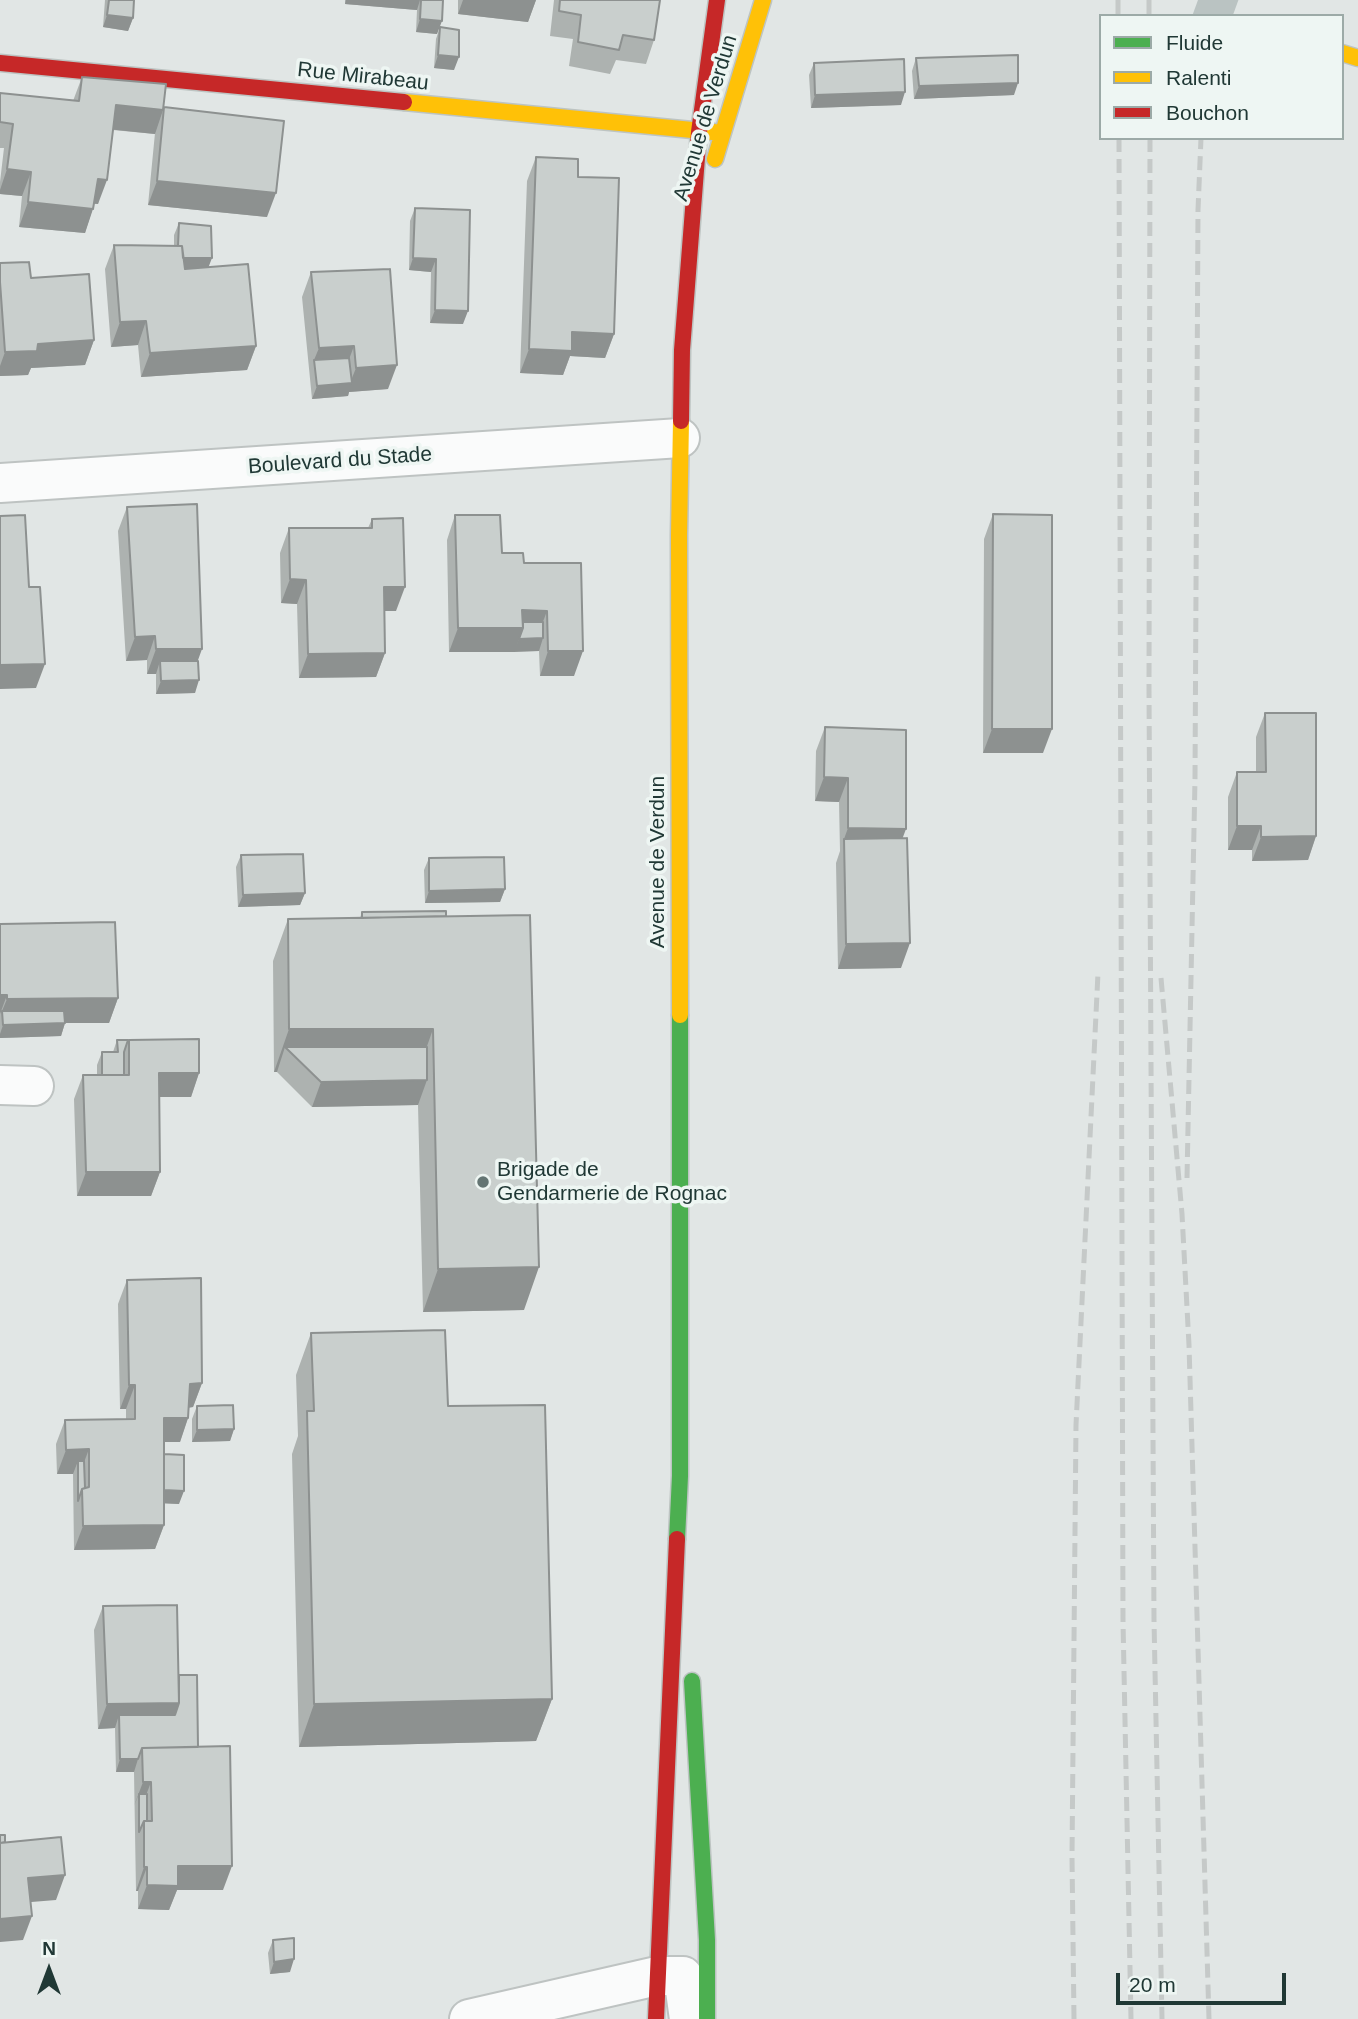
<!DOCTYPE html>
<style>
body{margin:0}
#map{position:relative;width:1358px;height:2019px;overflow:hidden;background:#e1e6e5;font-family:Helvetica,sans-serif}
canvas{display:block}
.legend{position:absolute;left:1099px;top:14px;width:245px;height:126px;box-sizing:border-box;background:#eef6f3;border:2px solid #9caaa7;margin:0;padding:9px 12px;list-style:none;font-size:21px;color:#203835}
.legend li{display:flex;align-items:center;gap:14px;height:35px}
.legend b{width:35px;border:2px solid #9caaa7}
.north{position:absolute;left:14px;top:1935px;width:70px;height:70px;-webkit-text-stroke:5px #eef6f3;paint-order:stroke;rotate:0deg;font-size:19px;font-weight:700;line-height:28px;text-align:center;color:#203835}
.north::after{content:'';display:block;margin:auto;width:24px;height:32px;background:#203835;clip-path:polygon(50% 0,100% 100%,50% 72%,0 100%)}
.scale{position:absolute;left:1116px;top:1973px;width:170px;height:32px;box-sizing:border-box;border:4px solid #203835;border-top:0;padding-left:9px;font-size:21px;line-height:24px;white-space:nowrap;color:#203835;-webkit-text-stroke:5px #eef6f3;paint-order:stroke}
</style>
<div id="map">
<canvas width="1358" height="2019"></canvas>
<ul class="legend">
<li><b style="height:9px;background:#4caf50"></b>Fluide</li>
<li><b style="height:9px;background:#ffc107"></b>Ralenti</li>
<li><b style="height:9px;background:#c62828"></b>Bouchon</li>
</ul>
<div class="north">N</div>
<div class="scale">20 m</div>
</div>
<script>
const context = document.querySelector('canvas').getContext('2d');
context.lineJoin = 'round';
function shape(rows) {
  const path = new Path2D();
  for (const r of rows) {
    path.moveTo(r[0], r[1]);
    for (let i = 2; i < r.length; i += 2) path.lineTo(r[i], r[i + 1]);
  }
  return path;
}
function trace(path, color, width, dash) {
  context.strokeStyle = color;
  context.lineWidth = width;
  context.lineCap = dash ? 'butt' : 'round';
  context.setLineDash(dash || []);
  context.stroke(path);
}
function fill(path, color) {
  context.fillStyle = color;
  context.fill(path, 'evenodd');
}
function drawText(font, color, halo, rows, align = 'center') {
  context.font = font + ' Helvetica,sans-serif';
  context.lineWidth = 7;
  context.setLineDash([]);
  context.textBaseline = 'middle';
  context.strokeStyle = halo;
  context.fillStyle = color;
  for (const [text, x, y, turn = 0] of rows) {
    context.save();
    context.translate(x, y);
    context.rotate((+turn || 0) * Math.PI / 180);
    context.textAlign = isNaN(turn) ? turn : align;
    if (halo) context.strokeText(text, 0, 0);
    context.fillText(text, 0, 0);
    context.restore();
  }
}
const secondaryTunnel = shape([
 [1198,0,1242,16]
]);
const street = shape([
 [0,483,680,438],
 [0,1085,34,1086],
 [469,2019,657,1976,683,1976,689,2019]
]);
const fast = shape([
 [677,1539,680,1476,680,1015],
 [692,1681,707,1940,707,2019]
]);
const slow = shape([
 [1342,53,1358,58],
 [404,102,723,133],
 [715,159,763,0],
 [680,1015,679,535,681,421]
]);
const jam = shape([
 [0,63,404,102],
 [681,421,682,350,699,132,717,0],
 [656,2019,677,1539]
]);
const rail = shape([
 [1118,0,1118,16],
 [1149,0,1149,16],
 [1119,138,1123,1621,1131,2019],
 [1150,138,1149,689,1154,1620,1162,2019],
 [1161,978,1182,1214,1189,1345,1209,2019],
 [1187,1178,1195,779,1198,210,1201,138],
 [1074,2019,1072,1857,1076,1425,1098,973]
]);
const wall = shape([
 [105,0,134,0,133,18,128,31,103,27],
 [345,0,443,0,437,34,416,32,417,10,345,4],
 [458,0,536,0,528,22,458,14],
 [554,0,660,0,654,40,646,64,616,60,610,74,569,66,573,39,550,36],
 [440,27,454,70,434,68,436,39],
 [916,58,1014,95,914,99,912,71],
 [814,63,901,105,811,108,809,75],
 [82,77,164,108,267,217,148,205,155,133,155,134,113,130,98,204,94,204,85,233,19,227,22,196,0,194,0,182,4,148,0,148,0,93,73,101],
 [536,157,578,177,614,334,605,358,570,356,563,375,520,373,527,181],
 [415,208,463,324,430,323,431,272,409,270,410,221],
 [179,223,209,267,256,346,247,370,141,377,138,345,111,347,105,269,114,245,174,246,174,235],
 [0,263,31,278,94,340,85,365,31,368,28,375,0,376],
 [311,272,388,389,349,392,348,396,312,399,302,297],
 [127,507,198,661,195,693,156,694,156,674,147,674,147,660,126,661,118,531],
 [993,514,1043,753,983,753,984,539],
 [455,515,502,553,524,563,581,563,574,676,540,676,539,651,449,652,447,540],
 [372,519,396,611,384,611,385,653,376,677,299,678,297,604,281,603,280,553,289,528,368,528],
 [1265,713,1316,836,1308,860,1252,861,1252,850,1228,850,1228,797,1237,772,1256,772,1256,737],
 [825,727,902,838,901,968,838,969,836,863,840,851,839,802,815,801,816,751],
 [241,855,305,893,300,905,238,907,236,867],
 [429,858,505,889,500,902,425,903,424,870],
 [362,912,446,916,524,1310,423,1312,418,1105,312,1107,277,1072,274,1072,273,961,288,919,360,918],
 [0,924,118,998,109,1023,65,1023,61,1036,0,1038],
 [199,1039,199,1073,191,1097,159,1097,160,1172,151,1196,77,1196,74,1099,83,1075,97,1075,97,1065,102,1052,113,1052,117,1040],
 [127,1280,202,1383,193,1407,189,1408,188,1418,180,1442,164,1442,164,1454,179,1504,164,1503,164,1525,155,1549,74,1550,73,1474,57,1474,56,1444,65,1420,126,1419,126,1409,120,1409,118,1304],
 [311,1333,448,1406,552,1699,536,1741,299,1747,292,1454,298,1436,296,1375],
 [197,1406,234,1429,230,1441,192,1442,192,1419],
 [103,1606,179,1675,198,1747,223,1890,177,1890,169,1910,138,1909,138,1891,136,1891,134,1772,116,1772,115,1728,98,1729,94,1630],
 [273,1940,290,1972,270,1974,268,1953]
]);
const shadedWall = shape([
 [346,0,420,0,417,10,345,4],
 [463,0,536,0,528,22,458,14],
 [107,15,133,18,128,31,103,27],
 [420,19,442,21,437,34,416,32],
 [438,55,459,57,454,70,434,68],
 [1018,83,1014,95,914,99,919,86],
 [905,92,901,105,811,108,815,95],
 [116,105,163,110,155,134,107,129],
 [7,169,31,172,22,196,0,194,0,190],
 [98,179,107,180,98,204,89,203],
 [157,181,276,193,267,217,148,205],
 [28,202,93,209,85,233,19,227],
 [177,258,212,258,207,271,173,270],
 [413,258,436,259,431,272,409,270],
 [435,310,468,311,463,324,430,323],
 [146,321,138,345,111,347,120,322],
 [572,332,614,334,605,358,570,356,563,375,520,373,529,349],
 [94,340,85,365,31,368,28,375,0,376,0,366,5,352,38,344],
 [256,346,247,370,141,377,150,353],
 [354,346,345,370,314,360,319,348],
 [397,365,388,389,349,392,348,396,312,399,317,386,350,383,356,368],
 [290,579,306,580,297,604,281,603],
 [384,587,405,587,396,611,375,611],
 [522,610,547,611,538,635,521,634,514,652,449,652,458,628],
 [155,636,147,660,126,661,135,637],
 [543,638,539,651,514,652,519,639],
 [156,649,202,649,193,674,160,661,156,674,147,674],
 [548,651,583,651,574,676,540,676],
 [385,653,376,677,299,678,308,654],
 [45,664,36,688,0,689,0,665],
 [199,680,195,693,156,694,161,681],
 [992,729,1052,729,1043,753,983,753],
 [824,777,848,778,839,802,815,801],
 [1237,826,1261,826,1252,850,1228,850],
 [848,828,906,829,897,853,844,839],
 [1316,836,1308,860,1252,861,1261,837],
 [505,889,500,902,425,903,429,891],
 [305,893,300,905,238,907,243,895],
 [910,943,901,968,838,969,846,944],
 [0,995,7,995,0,1014],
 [118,998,109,1023,3,1023,2,1011,7,999],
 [65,1023,61,1036,0,1038,0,1034,3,1025],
 [289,1029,433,1029,418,1072,285,1047,277,1072,274,1072],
 [159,1073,199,1073,191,1097,150,1097],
 [427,1080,418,1105,312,1107,321,1082],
 [86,1172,160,1172,151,1196,77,1196],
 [539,1267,524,1310,423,1312,438,1269],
 [202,1383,193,1407,181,1408,190,1384],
 [129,1385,135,1385,126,1409,120,1409],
 [164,1418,188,1418,180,1442,155,1442],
 [234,1429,230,1441,192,1442,197,1430],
 [89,1449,80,1473,78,1461,73,1474,57,1474,66,1450],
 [159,1490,184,1491,179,1504,155,1503],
 [164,1525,155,1549,74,1550,83,1526],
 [552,1699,536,1741,299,1747,314,1704],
 [179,1703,171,1728,119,1715,115,1728,98,1729,107,1704],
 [120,1759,138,1759,134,1772,116,1772],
 [143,1782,151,1782,142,1806,139,1794,134,1806],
 [178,1866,232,1866,223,1890,177,1890,169,1910,138,1909,147,1885],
 [144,1867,147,1867,138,1891,136,1891],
 [65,1875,56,1900,19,1903,28,1878],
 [32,1916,23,1940,0,1942,0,1919],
 [294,1959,290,1972,270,1974,274,1962]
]);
const building = shape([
 [109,0,134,0,133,18,107,15,109,0],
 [421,0,443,0,442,21,420,19,421,0],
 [560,0,660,0,654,40,623,35,619,50,578,42,581,15,559,11,560,0],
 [440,27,459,30,459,57,438,55,440,27],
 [1018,55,1018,83,919,86,916,58,1018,55],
 [904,59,905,92,815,95,814,63,904,59],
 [82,77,166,84,163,110,116,105,107,180,98,179,93,209,28,202,31,172,7,169,13,124,0,122,0,93,79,101,82,77],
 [164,107,284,121,276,193,157,181,164,107],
 [536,157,578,159,578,177,619,178,614,334,572,332,572,351,529,349,536,157],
 [415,208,470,210,468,311,435,310,436,259,413,258,415,208],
 [179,223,211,226,212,258,183,258,182,246,178,246,179,223],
 [114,245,182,246,185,269,248,264,256,346,150,353,146,321,120,322,114,245],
 [29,262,31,278,89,274,94,340,38,344,37,351,5,352,0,282,0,263,29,262],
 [390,269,397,365,356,368,354,346,319,348,311,272,390,269],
 [349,358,352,383,317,386,314,360,349,358],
 [197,504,202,649,156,649,155,636,135,637,127,507,197,504],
 [993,514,1052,515,1052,729,992,729,993,514],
 [25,515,29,587,40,587,45,664,0,665,0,516,25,515],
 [455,515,500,515,502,553,523,553,524,563,581,563,583,651,548,651,547,611,522,610,523,628,458,628,455,515],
 [403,518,405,587,384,587,385,653,308,654,306,580,290,579,289,528,372,528,372,519,403,518],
 [523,622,543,622,543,638,519,639,523,628,523,622],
 [160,661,198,661,199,680,161,681,160,661],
 [1265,713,1316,713,1316,836,1261,837,1261,826,1237,826,1237,772,1266,772,1265,713],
 [825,727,906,730,906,829,848,828,848,778,824,777,825,727],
 [907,838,910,943,846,944,844,839,907,838],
 [303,854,305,893,243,895,241,855,303,854],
 [504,857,505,889,429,891,429,858,504,857],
 [446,911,446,916,362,918,362,912,446,911],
 [530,915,539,1267,438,1269,433,1029,289,1029,288,919,530,915],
 [115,922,118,998,7,999,7,995,0,995,0,924,115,922],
 [2,1011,64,1011,65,1023,3,1025,2,1011],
 [199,1039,199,1073,159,1073,160,1172,86,1172,83,1075,129,1075,129,1040,199,1039],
 [117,1040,128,1040,124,1052,124,1075,102,1075,102,1052,118,1052,117,1040],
 [285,1047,427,1047,427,1080,321,1082,285,1047],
 [201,1278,202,1383,190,1384,188,1418,164,1418,164,1525,83,1526,82,1489,89,1487,89,1449,66,1450,65,1420,135,1419,135,1385,129,1385,127,1280,201,1278],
 [445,1330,448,1406,545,1405,552,1699,314,1704,307,1411,314,1411,311,1333,445,1330],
 [233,1405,234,1429,197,1430,197,1406,233,1405],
 [164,1454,184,1455,184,1491,164,1490,164,1454],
 [78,1461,84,1461,85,1488,82,1489,78,1501,78,1461],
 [177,1605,179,1703,107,1704,103,1606,177,1605],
 [179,1675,197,1675,198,1747,142,1748,138,1759,120,1759,119,1715,175,1715,179,1703,179,1675],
 [230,1746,232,1866,178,1866,178,1886,147,1885,147,1867,144,1867,144,1821,152,1821,151,1782,143,1782,142,1748,230,1746],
 [139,1794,147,1794,147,1821,144,1821,139,1832,139,1794],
 [0,1835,5,1835,5,1842,0,1843,0,1835],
 [61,1837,65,1875,28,1878,32,1916,0,1919,0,1843,61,1837],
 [294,1938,294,1959,274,1962,273,1940,294,1938]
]);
const markers = [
 [483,1182,7,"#647573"]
];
const streetNames = [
 ["Rue Mirabeau",363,77,6],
 ["Avenue de Verdun",706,118,-73],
 ["Boulevard du Stade",340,461,-4],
 ["Avenue de Verdun",658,862,-90]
];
const poiNames = [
 ["Brigade de",497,1170],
 ["Gendarmerie de Rognac",497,1194]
];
trace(secondaryTunnel, '#bac3c2', 38, [38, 19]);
trace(street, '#bec3c2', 42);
trace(fast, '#bdc4c2', 19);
trace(slow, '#bdc4c2', 19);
trace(jam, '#bdc4c2', 19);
trace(street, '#fafbfb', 38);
trace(fast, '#4caf50', 16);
trace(slow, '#ffc107', 16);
trace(jam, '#c62828', 16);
trace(rail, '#c5c9c8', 5, [14, 7]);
fill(wall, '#adb2b0');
fill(shadedWall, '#8d9190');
fill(building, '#c9cfcd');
trace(building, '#8d9190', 2);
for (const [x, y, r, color] of markers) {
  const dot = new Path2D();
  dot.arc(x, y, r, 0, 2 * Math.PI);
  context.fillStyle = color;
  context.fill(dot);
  trace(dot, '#eef6f3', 2.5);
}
drawText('21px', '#203835', '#eef6f3', streetNames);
drawText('21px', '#203835', '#eef6f3', poiNames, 'left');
</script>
